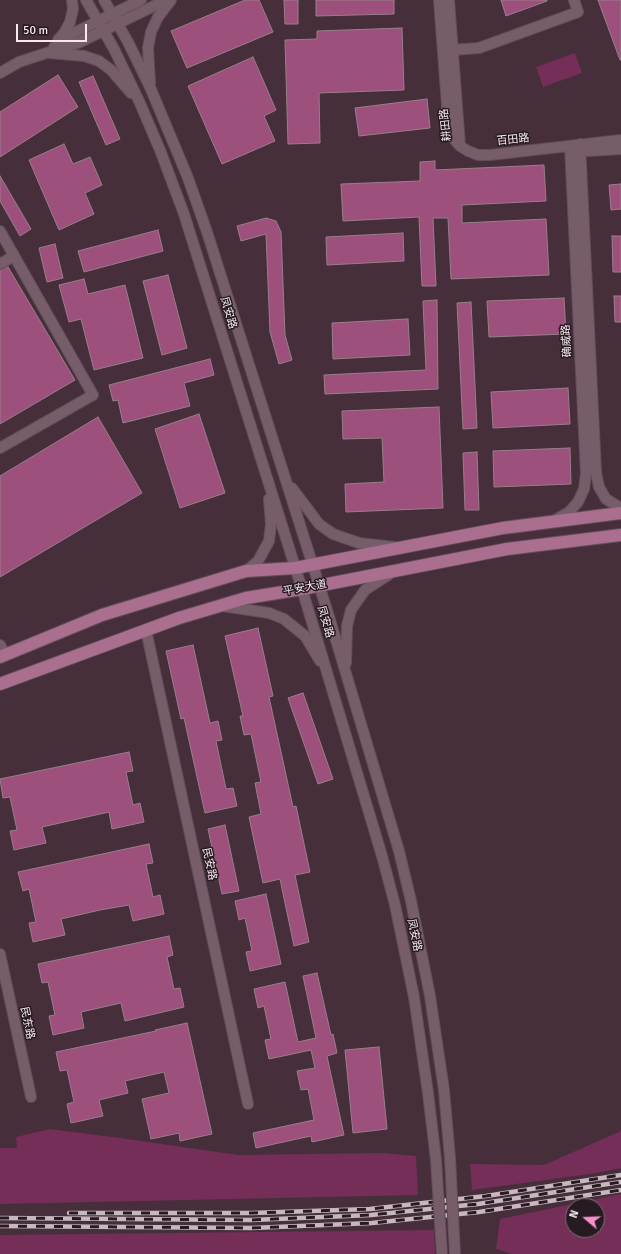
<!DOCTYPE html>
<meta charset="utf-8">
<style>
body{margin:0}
#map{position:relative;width:621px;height:1254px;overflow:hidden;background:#462f3b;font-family:Signika,sans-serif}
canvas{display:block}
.north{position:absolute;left:565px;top:1198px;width:40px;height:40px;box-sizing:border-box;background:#261b20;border:1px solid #7a6d73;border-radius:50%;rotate:289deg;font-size:11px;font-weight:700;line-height:16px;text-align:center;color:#f8e9f0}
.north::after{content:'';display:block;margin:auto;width:14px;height:18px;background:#f98fca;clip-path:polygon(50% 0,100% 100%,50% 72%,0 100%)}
.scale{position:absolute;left:16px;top:24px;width:71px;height:18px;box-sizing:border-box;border:2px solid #f8e9f0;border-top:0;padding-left:5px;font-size:12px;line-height:14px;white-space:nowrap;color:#f8e9f0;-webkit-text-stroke:3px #261b20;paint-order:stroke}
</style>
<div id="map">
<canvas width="621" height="1254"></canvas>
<div class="north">N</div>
<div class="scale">50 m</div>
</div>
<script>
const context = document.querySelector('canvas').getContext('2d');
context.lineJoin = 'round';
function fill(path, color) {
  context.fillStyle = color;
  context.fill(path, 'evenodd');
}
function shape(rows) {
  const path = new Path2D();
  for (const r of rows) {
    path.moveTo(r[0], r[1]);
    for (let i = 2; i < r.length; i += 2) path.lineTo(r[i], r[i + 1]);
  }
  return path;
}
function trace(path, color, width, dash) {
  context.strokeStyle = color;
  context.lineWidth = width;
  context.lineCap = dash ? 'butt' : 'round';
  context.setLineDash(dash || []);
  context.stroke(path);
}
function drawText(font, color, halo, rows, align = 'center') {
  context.font = font + ' Signika,"Noto Sans SC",sans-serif';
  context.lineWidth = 3;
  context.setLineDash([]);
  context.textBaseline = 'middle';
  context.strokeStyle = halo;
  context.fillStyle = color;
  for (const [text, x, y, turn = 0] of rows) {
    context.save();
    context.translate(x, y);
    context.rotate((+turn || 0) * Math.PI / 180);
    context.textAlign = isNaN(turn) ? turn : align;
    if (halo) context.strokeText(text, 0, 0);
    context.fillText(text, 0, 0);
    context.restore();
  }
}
const green = shape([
 [575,53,582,73,543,87,536,67],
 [50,1129,120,1138,238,1155,384,1153,416,1156,418,1195,0,1204,0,1148,17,1148,16,1137],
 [621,1131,621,1168,590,1174,472,1190,470,1164,544,1165],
 [621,1194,621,1254,512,1254,496,1249,500,1219],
 [573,1206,597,1206,597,1230,573,1230],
 [434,1230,435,1254,0,1254,0,1235]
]);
const building = shape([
 [245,0,259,0,273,32,187,68,171,31,245,0],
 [284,0,298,0,298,24,285,24,284,0],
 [316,0,394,0,394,14,316,16,316,0],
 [501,0,547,0,547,1,506,16,501,0],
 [598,0,621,0,621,60,620,60,598,0],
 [402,28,404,90,319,93,320,143,288,144,285,40,317,39,317,31,402,28],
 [253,57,276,110,264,116,275,141,222,164,188,86,253,57],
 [58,75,78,107,0,157,0,112,58,75],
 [93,76,120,139,106,145,79,82,93,76],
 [427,99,430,128,359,136,355,108,427,99],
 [64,144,73,164,90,157,102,185,85,193,94,214,59,230,29,160,64,144],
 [435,161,435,170,544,165,546,201,462,205,462,223,546,219,549,275,451,279,448,218,433,218,436,286,422,286,419,217,343,221,341,184,420,181,420,162,435,161],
 [0,176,31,229,20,236,0,201,0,176],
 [621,184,621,209,611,210,609,185,621,184],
 [266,218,276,221,281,232,285,335,292,360,279,364,270,332,266,234,241,241,237,226,266,218],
 [158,230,163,251,84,272,78,251,158,230],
 [403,233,404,261,327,265,326,237,403,233],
 [612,236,621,236,621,272,613,272,612,236],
 [55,244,63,278,47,282,39,248,55,244],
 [8,267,75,380,0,424,0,270,8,267],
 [168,275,187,348,162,355,143,281,168,275],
 [84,279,88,294,125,285,143,358,94,370,81,319,69,322,59,285,84,279],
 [614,296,621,296,621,322,615,322,614,296],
 [564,298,566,334,489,337,487,301,564,298],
 [437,300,438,389,325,394,324,375,426,370,423,301,437,300],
 [471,302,477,428,463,429,457,303,471,302],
 [408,319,410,355,333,359,332,323,408,319],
 [210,359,214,375,184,383,190,406,123,423,118,400,113,401,109,385,210,359],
 [568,388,570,424,493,428,491,392,568,388],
 [439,407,443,508,346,512,345,484,384,482,382,438,343,439,342,411,439,407],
 [199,414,225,493,180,508,155,429,199,414],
 [98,417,142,493,0,577,0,476,98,417],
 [570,448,571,484,494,487,493,451,570,448],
 [477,452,479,510,465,510,463,453,477,452],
 [258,628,273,696,269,697,293,807,296,806,310,872,295,875,309,942,294,946,280,879,263,883,249,817,261,814,255,783,261,782,251,734,244,735,240,716,243,716,225,636,258,628],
 [193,645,210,723,218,721,222,740,216,741,226,789,233,788,237,806,205,813,184,718,181,719,166,651,193,645],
 [303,693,333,779,318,784,288,698,303,693],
 [129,752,133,771,126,772,133,805,140,803,144,822,112,829,109,812,42,827,46,843,14,850,10,831,17,830,10,797,3,798,0,779,129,752],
 [225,825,239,891,222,894,208,829,225,825],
 [149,844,153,863,146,864,153,897,160,895,164,914,133,921,129,905,100,910,61,919,65,935,33,942,29,923,36,922,29,889,23,891,18,872,149,844],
 [266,894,281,964,250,971,246,952,252,951,245,918,239,920,235,901,266,894],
 [169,936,173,955,167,957,174,989,180,988,184,1007,125,1021,121,1003,81,1012,84,1028,53,1035,49,1016,55,1015,48,982,42,983,38,964,169,936],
 [317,973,331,1035,333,1034,337,1053,327,1056,344,1135,312,1142,311,1136,256,1148,253,1133,314,1120,308,1089,301,1090,297,1071,315,1068,311,1050,269,1059,265,1040,271,1039,264,1006,258,1008,254,989,285,982,298,1042,316,1038,303,976,317,973],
 [187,1023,212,1134,180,1141,179,1133,151,1139,142,1099,169,1093,164,1072,125,1081,128,1093,99,1100,103,1116,71,1123,67,1104,74,1102,67,1070,60,1071,56,1052,156,1031,155,1030,187,1023],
 [379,1047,387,1129,353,1133,345,1050,379,1047]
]);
const minor = shape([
 [86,0,114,49,139,101,160,150,184,214,302,589,382,856,395,905,414,997,428,1093],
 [104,0,128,42,150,87,188,178,207,232,327,610,399,851,411,901,430,996,444,1090],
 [439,0,448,118,450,130,454,139,460,146,468,151,478,155,490,155,621,140],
 [449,0,460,146],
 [58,40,64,33,70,22,73,9,72,0],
 [54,47,74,33,141,0],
 [452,50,479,48,578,12,574,0],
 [49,53,84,56,99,61,111,70,131,93],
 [0,73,19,62,80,42,166,0],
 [150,83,148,48,151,32,158,17,171,0],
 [580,144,596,472,599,487,606,499,621,508],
 [575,148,589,151,621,149],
 [0,231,93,395,0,448],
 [0,264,14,256],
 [292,488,319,524,333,534,359,543,394,547],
 [555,520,569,512,578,502,584,489,586,473,570,146],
 [246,571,258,561,269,541,271,524,269,499],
 [222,606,269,613,284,619,305,636,320,661],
 [146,630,248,1104],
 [0,645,5,654],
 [346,663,347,626,351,610,365,590,390,574],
 [0,954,31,1097]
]);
const major = shape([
 [0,657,102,615,246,571,295,568,503,528,621,513],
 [0,684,179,618,246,598,302,589,507,549,621,535]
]);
const rail = shape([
 [69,1213,252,1213,370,1209,486,1196,621,1175],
 [0,1218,252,1220,371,1215,478,1204,621,1182],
 [0,1226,252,1228,372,1223,479,1212,621,1190]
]);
const minorBridge = shape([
 [444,1090,450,1158,455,1254],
 [428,1093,436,1160,442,1254]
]);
const streetNames = [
 ["耕田路",446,125,-96],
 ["百田路",513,140,-6],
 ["凤安路",228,313,73],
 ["确威路",567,341,-93],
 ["平安大道",305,588,-10],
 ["凤安路",325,622,73],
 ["民安路",209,864,78],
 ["凤安路",414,935,78],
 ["民东路",27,1023,78]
];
fill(green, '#742e57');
fill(building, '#9c507b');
trace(building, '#997e8b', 1);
trace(minor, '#614e58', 12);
trace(major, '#614e58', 14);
trace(minor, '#775d6a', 10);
trace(major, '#aa6e8f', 12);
trace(rail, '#c9b7c0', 4.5);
trace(rail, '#261b20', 3, [9]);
trace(minorBridge, '#614e58', 12, []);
trace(minorBridge, '#775d6a', 10);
drawText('11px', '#f8e9f0', '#261b20', streetNames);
</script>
